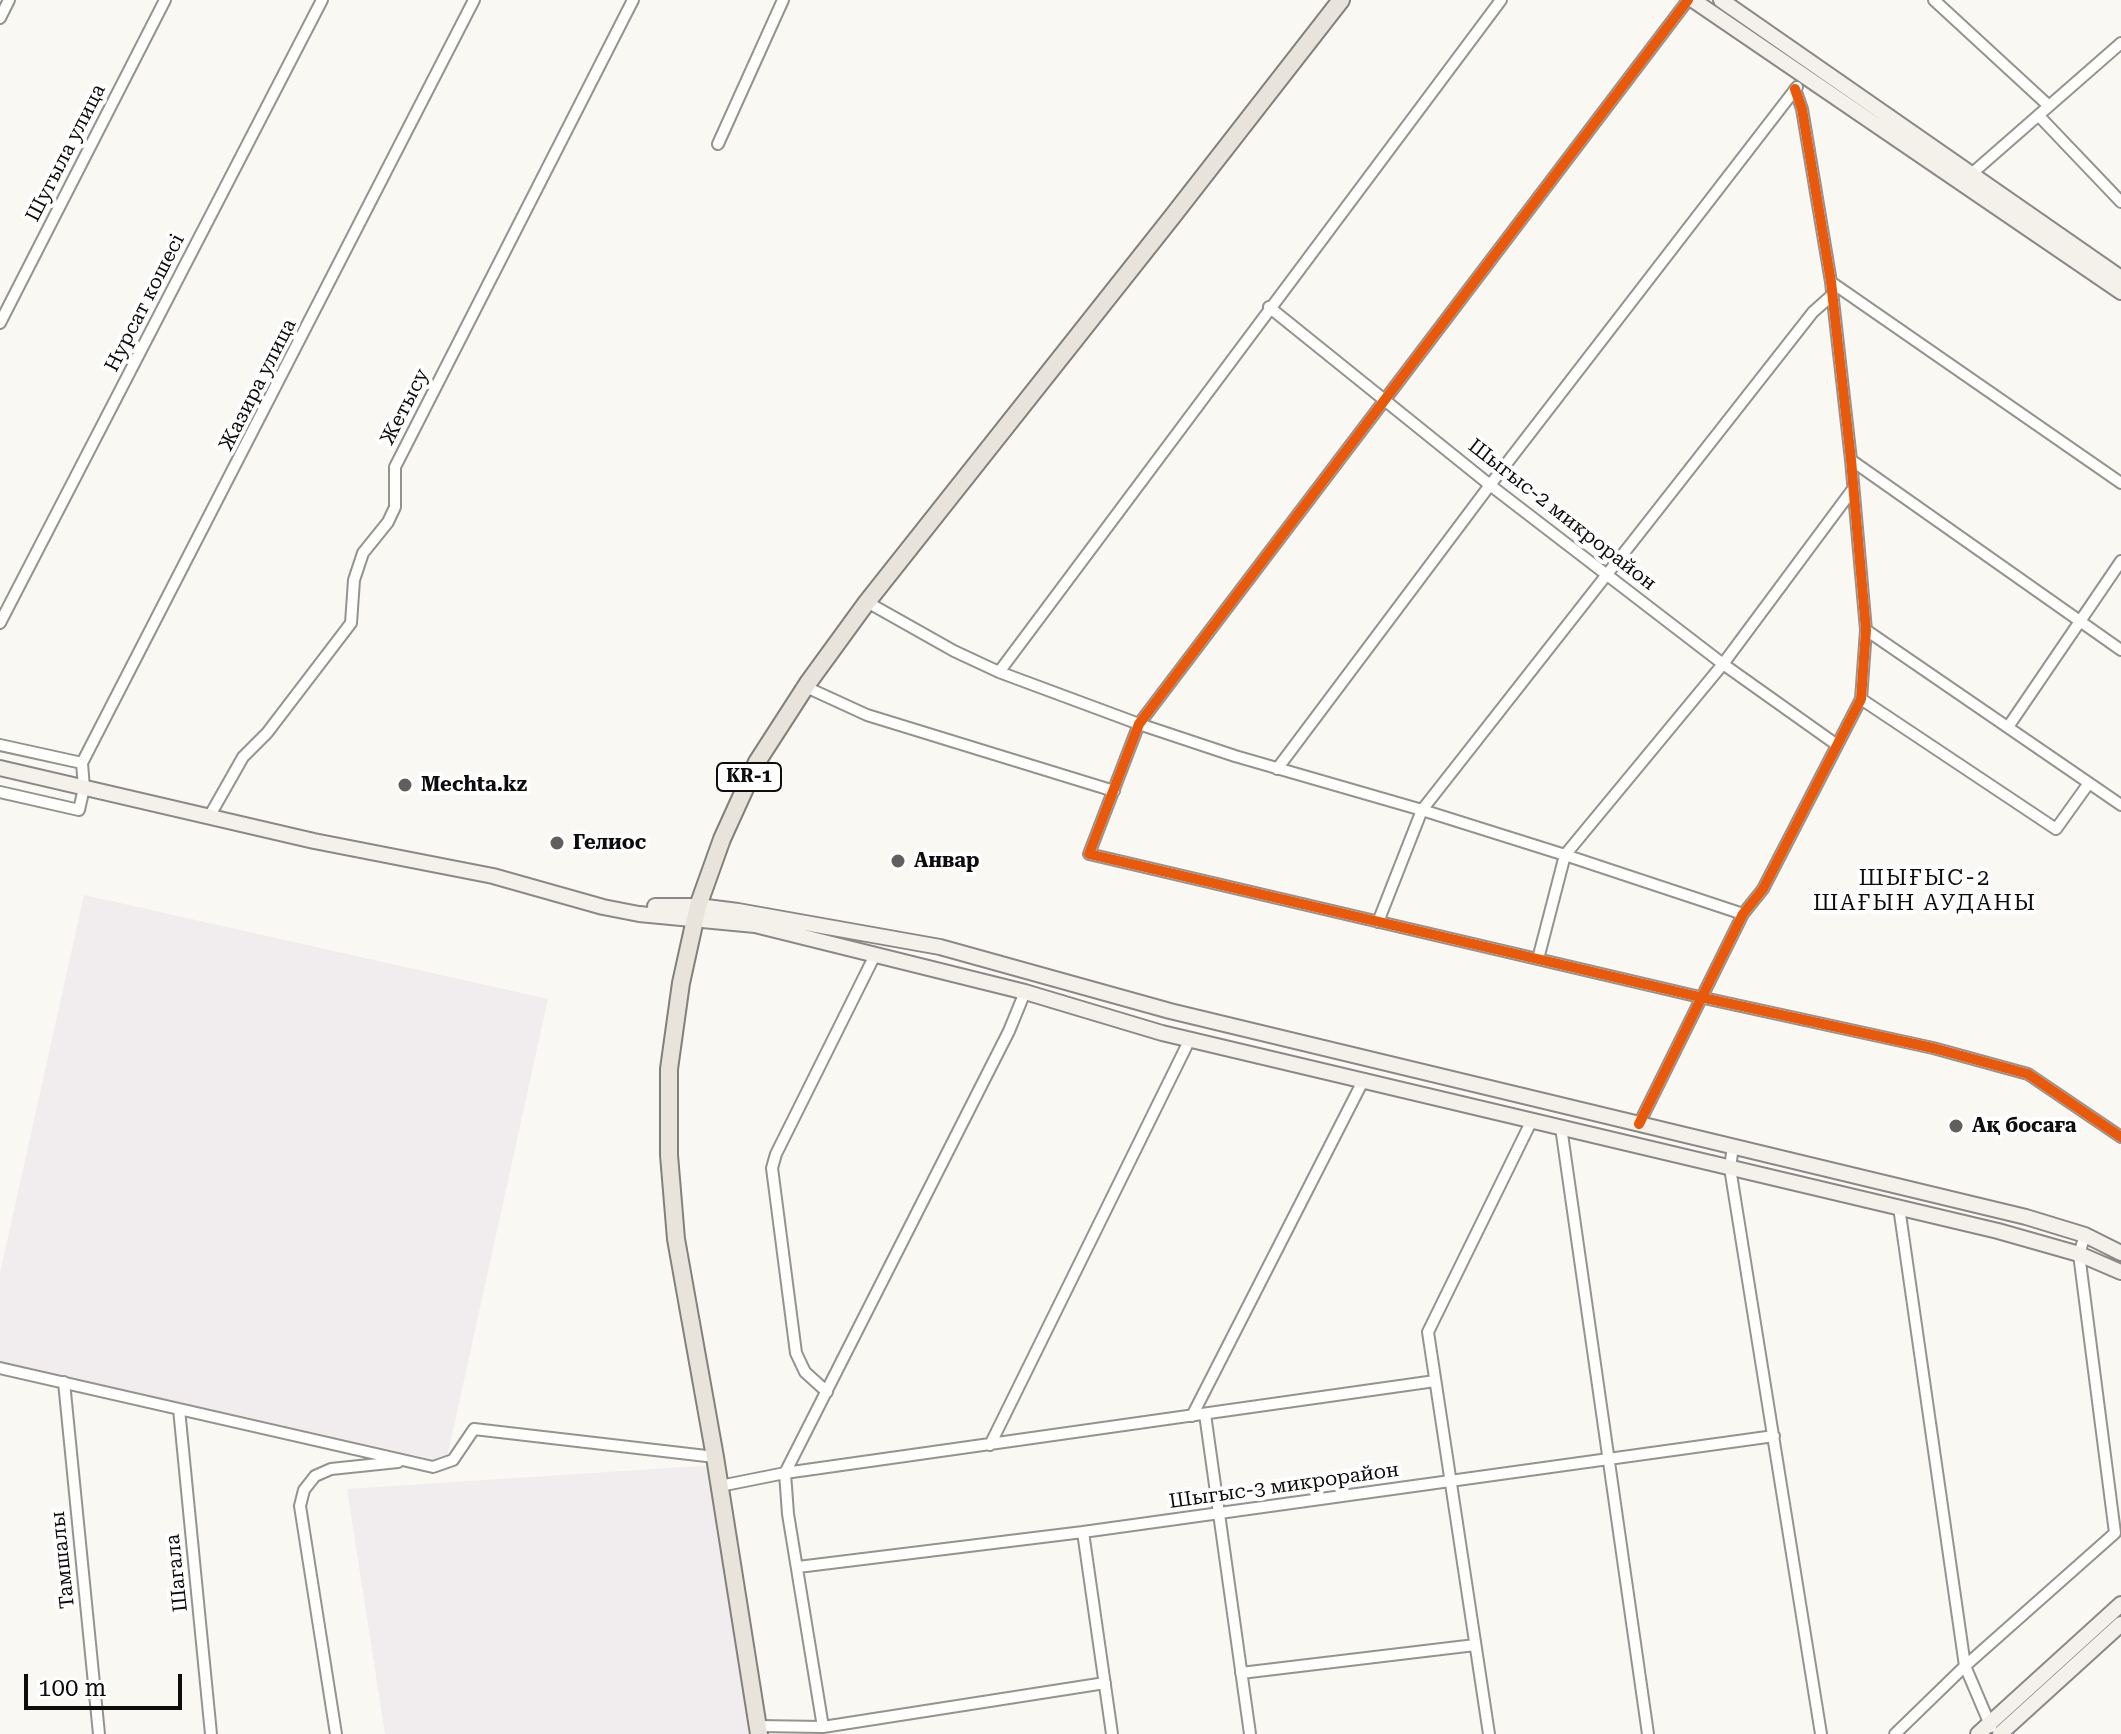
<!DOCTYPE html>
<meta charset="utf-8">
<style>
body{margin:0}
#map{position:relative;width:2121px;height:1734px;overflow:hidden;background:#faf8f2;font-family:"Roboto Serif",serif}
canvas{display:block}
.scale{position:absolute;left:24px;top:1674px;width:158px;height:36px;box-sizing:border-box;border:4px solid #0d0d0d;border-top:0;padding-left:10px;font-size:24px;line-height:28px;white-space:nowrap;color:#0d0d0d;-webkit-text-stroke:6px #fff;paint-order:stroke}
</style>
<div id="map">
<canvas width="2121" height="1734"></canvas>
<div class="scale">100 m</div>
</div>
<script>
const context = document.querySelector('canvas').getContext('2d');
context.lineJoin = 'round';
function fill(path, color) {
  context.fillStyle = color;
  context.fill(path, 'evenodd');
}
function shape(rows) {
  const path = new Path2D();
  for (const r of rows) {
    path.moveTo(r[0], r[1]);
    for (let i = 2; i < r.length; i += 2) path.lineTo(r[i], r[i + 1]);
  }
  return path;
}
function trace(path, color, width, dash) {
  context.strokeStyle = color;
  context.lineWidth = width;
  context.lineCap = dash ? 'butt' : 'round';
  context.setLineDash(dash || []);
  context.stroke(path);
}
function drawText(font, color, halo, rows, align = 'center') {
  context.font = font + ' "Roboto Serif",serif';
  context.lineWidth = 8;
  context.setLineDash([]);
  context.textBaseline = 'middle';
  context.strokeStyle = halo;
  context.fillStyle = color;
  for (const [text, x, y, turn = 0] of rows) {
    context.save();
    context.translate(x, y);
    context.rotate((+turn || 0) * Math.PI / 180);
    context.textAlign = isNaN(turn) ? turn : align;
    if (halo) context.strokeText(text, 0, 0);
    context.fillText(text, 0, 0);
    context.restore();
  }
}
const industrial = shape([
 [84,895,548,999,446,1462,0,1362,0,1273],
 [716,1465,758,1734,385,1734,347,1489]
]);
const street = shape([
 [1688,0,1139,724,1089,854,1704,998,1933,1048,2028,1074,2121,1137],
 [1934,0,2049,106],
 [0,18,9,0],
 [2039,116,2121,202],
 [718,144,783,0],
 [1969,176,2121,43],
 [1831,282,2121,483],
 [1269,307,1490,485,1723,664,1837,745],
 [0,323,165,0],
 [1851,460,2121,650],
 [867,602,954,651,999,672,1139,724,1235,756,1422,810,1565,855,1743,914],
 [0,623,322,0],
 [1866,630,2121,805],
 [999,672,1501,0],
 [806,687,867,715,1114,791],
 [1861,699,2056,829,2089,783],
 [2008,727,2121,561],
 [0,745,82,763],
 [1277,769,1490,485,1797,87],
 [0,792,79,810,84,788,82,763,474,0],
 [209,817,243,757,267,733,351,623,354,580,363,553,388,522,395,507,395,467,633,0],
 [1378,922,1422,810,1813,312,1831,296],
 [1538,959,1565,855,1723,664,1853,489],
 [1639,1124,1743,914,1763,889,1861,699,1866,630,1851,460,1831,282,1802,109,1795,89],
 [1561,1127,1648,1734],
 [1733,1146,1730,1168,1821,1734],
 [1899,1207,1965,1666,1991,1727],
 [0,1368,433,1467,453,1460,474,1429,715,1457],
 [64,1382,99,1734],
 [827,1392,805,1372,796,1353,772,1168,776,1154,875,955],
 [179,1409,211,1734],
 [1205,1414,1250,1734],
 [1192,1416,1364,1079],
 [990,1445,1190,1039],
 [720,1486,785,1473,1435,1381],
 [1083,1532,1112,1734],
 [798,1567,1083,1532,1774,1436],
 [1241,1673,1475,1645],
 [758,1726,823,1727,1105,1683],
 [823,1727,788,1514,785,1473,1009,1031,1025,992],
 [336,1734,300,1506,304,1490,315,1476,331,1469,398,1462],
 [1489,1734,1428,1332,1532,1120],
 [1895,1734,1965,1666,2115,1533,2079,1254,2085,1235]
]);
const secondary = shape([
 [1693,0,2121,292],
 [1721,0,2121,278],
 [0,768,314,841,493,876,603,907,639,914,755,925,1025,992,1162,1033,1998,1231,2079,1254,2121,1272],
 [655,906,698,906,738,911,940,947,1170,1011,2026,1217,2085,1235,2121,1253],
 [1978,1734,2121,1604],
 [2000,1734,2121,1624]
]);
const primary = shape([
 [759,1734,715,1457,676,1239,669,1155,669,1069,681,983,698,906,722,839,757,762,808,683,867,602,1172,217,1341,0]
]);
const cycleway = shape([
 [1688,0,1139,724,1089,854,1704,998,1933,1048,2028,1074,2121,1137],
 [1639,1124,1743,914,1763,889,1861,699,1866,630,1851,460,1831,282,1802,109,1795,89]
]);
const markers = [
 [405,785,8,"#605f5d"],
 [557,843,8,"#605f5d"],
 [898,861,8,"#605f5d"],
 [1956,1126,8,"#605f5d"]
];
const shields = [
 [749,777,64]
];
const shieldNames = [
 ["KR-1",749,777]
];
const streetNames = [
 ["Шугыла улица",66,153,-63],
 ["Нурсат кошесi",145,303,-63],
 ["Жазира улица",258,385,-63],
 ["Жетысу",405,407,-63],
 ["Шыгыс-2 микрорайон",1562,515,38],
 ["Шыгыс-3 микрорайон",1284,1486,-8],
 ["Тамшалы",63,1560,-96],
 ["Шагала",177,1573,-96]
];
const poiNames = [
 ["Mechta.kz",421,785],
 ["Гелиос",573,843],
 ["Анвар",914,861],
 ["Ақ босаға",1972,1126]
];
const neighbourhoodNames = [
 ["ШЫҒЫС-2",1925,879],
 ["ШАҒЫН АУДАНЫ",1925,904]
];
fill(industrial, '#f1ecee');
trace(street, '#949390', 14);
trace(secondary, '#8a8987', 18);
trace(primary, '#81807d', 20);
trace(street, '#fefefd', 10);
trace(secondary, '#f3f1ea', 14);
trace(primary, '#e9e4db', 16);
trace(cycleway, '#e8590c', 10);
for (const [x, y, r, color] of markers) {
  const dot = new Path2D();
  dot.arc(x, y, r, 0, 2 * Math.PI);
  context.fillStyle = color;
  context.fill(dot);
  trace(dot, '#fff', 3);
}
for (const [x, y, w] of shields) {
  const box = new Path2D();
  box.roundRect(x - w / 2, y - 14, w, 28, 6);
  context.fillStyle = '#fff';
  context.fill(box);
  trace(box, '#0d0d0d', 2);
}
drawText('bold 18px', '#0d0d0d', null, shieldNames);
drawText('20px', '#0d0d0d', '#fff', streetNames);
drawText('bold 20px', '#0d0d0d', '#fff', poiNames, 'left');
context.letterSpacing = '2px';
drawText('22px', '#0d0d0d', '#fff', neighbourhoodNames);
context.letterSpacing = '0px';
</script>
